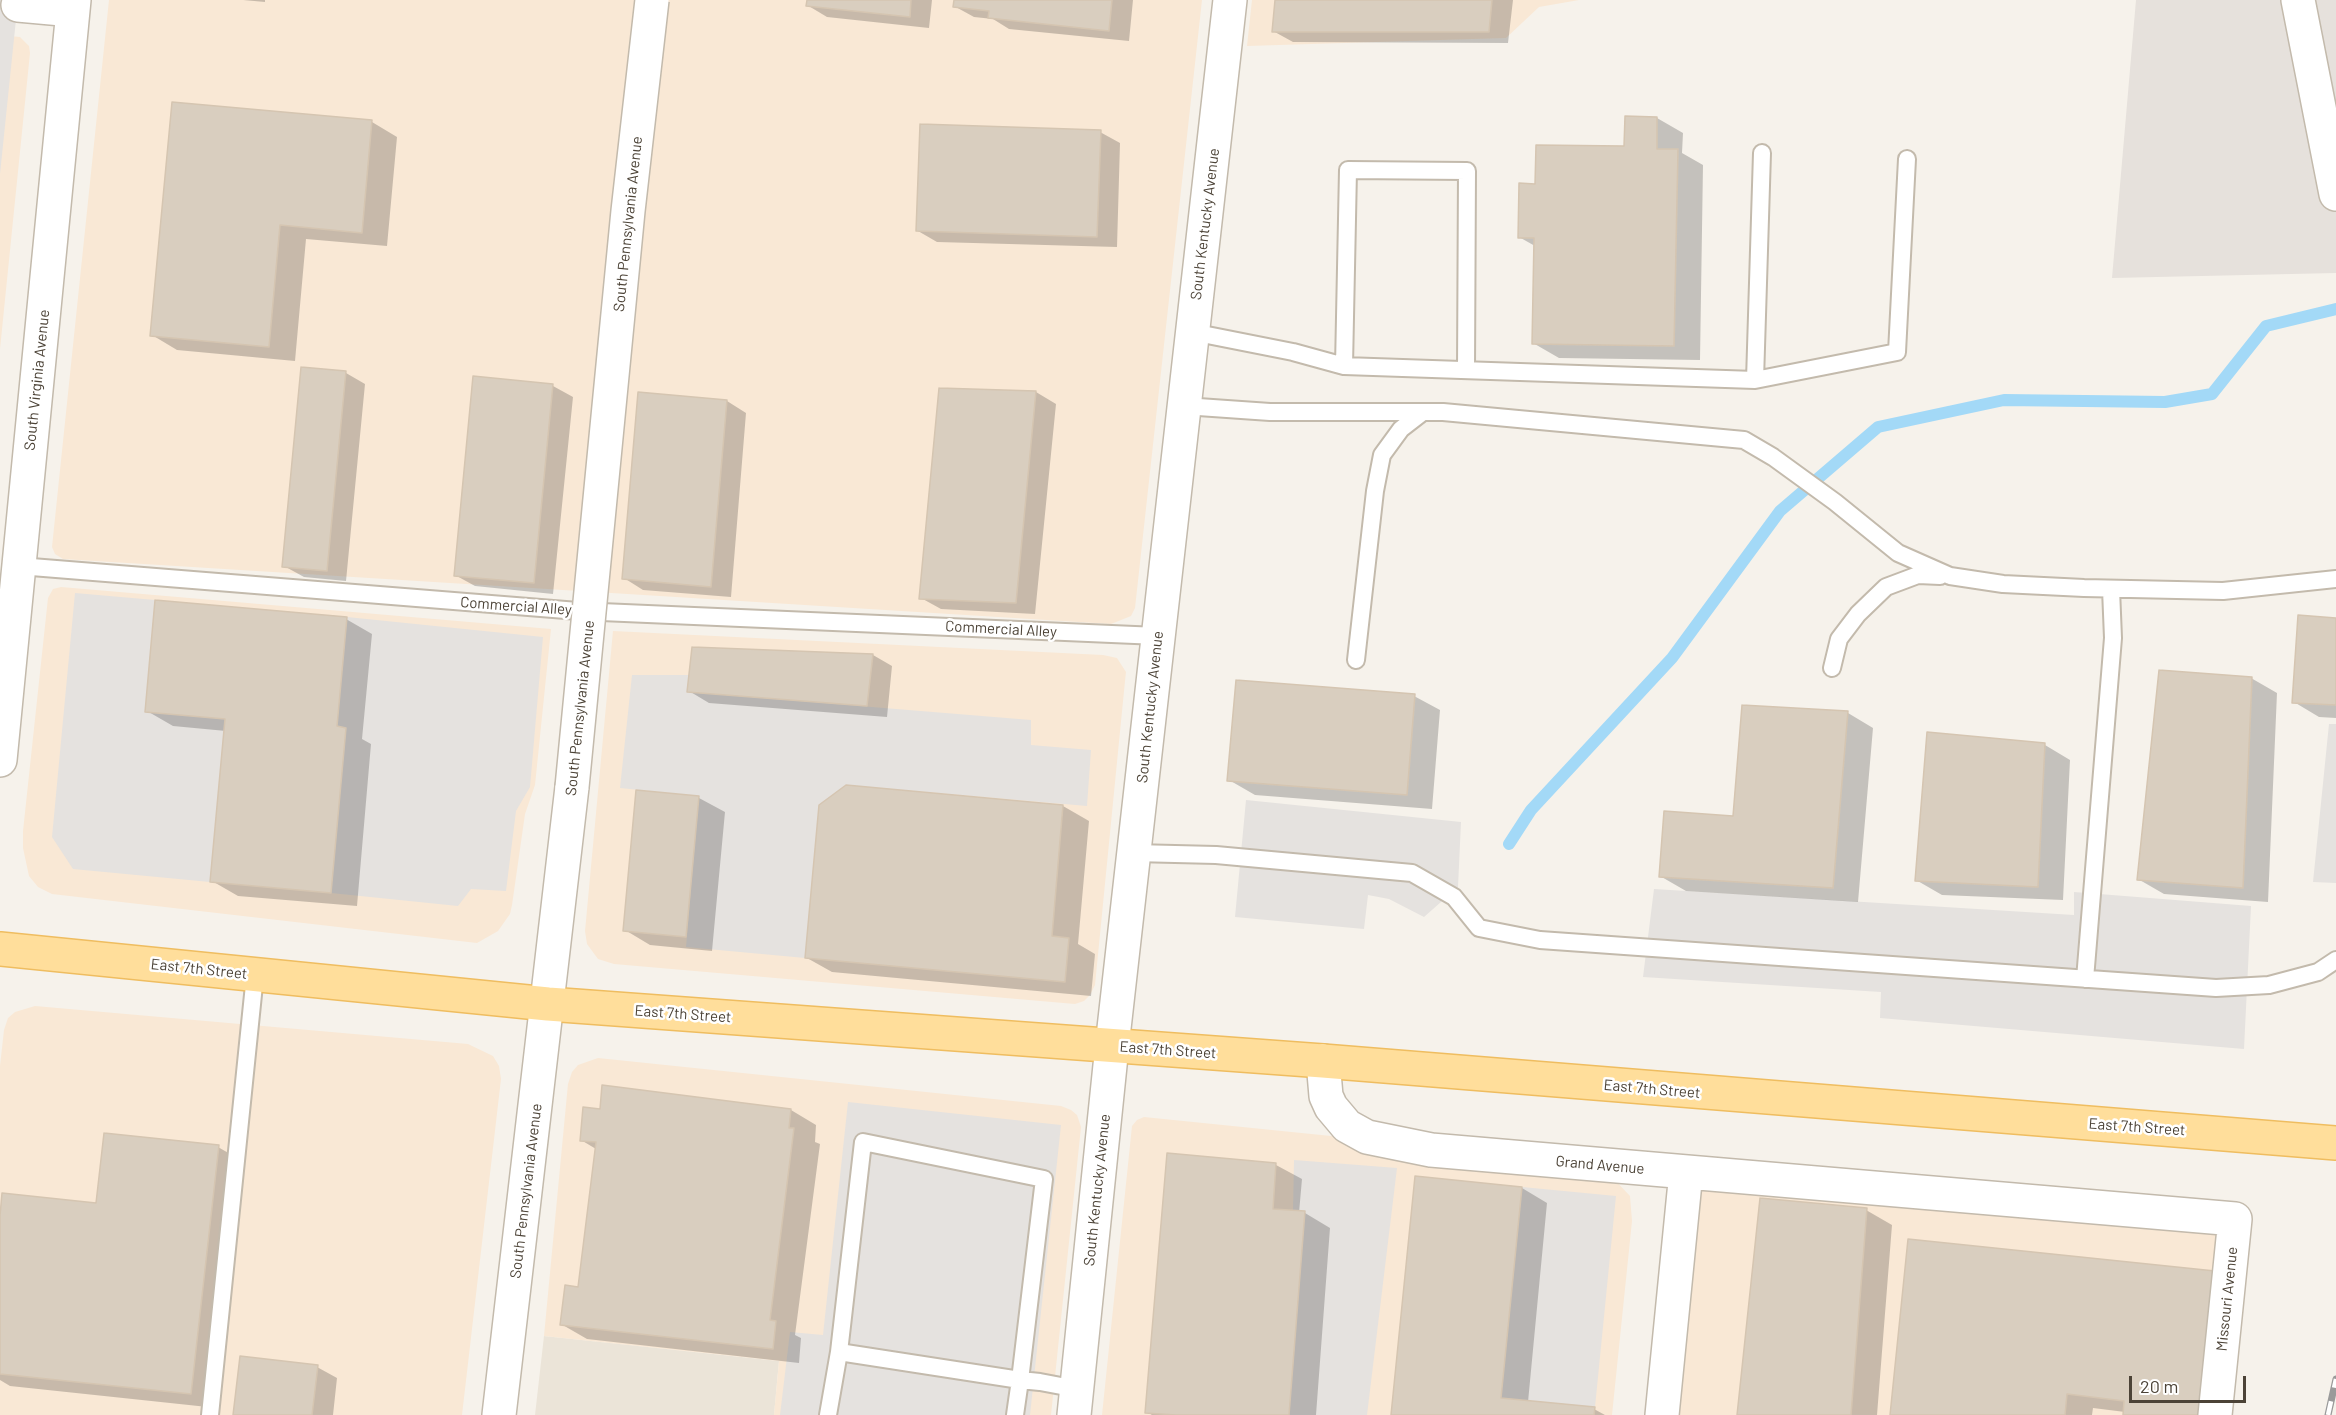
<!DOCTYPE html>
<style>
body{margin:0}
#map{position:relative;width:2336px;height:1415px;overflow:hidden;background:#f6f2eb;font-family:Barlow,sans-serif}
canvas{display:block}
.scale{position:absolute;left:2129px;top:1376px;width:117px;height:27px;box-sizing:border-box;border:3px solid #4c4337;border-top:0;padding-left:8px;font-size:18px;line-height:21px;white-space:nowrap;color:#4c4337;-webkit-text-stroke:4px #fff;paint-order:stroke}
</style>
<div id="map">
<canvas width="2336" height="1415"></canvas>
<div class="scale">20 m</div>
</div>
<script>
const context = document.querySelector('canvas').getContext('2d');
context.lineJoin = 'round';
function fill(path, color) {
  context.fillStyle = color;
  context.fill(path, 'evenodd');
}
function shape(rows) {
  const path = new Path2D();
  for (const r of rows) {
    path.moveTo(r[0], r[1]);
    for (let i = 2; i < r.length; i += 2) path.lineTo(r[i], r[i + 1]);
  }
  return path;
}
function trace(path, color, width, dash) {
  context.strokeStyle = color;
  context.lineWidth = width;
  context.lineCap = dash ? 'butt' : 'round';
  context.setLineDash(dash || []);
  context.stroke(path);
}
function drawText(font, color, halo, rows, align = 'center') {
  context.font = font + ' Barlow,sans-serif';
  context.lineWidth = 5;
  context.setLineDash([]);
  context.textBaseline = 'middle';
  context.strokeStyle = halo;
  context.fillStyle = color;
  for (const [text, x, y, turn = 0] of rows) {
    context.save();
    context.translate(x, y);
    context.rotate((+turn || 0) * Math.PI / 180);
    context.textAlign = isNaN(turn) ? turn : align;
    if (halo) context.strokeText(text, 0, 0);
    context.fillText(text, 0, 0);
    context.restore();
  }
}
const residential = shape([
 [544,1336,779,1361,774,1415,535,1415]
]);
const commercial = shape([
 [109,0,1202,0,1135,608,1131,616,1111,624,63,559,55,554,52,547],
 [1252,0,1579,0,1539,7,1506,38,1247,46],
 [0,35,20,37,29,46,30,53,0,349],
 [61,587,551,629,535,785,525,814,512,905,510,914,498,931,477,943,52,894,38,887,29,876,23,848,23,831,48,598,53,589],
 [613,631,1103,655,1117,658,1126,672,1125,681,1095,985,1090,995,1084,1001,1075,1004,614,964,598,959,587,944,585,931],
 [35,1006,468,1044,493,1056,499,1066,501,1079,462,1415,0,1415,0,1066,4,1030,8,1018,15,1012],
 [598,1058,1061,1106,1071,1110,1077,1115,1081,1127,1051,1415,774,1415,779,1361,544,1336,568,1084,572,1072,578,1065],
 [1144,1117,1331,1136,1612,1177,1630,1196,1632,1221,1612,1415,1102,1415,1132,1126,1137,1120],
 [1694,1186,2224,1233,2204,1415,1672,1415]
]);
const industrial = shape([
 [2136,0,2336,0,2336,273,2112,278]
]);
const parking = shape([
 [0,0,18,0,0,174],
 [75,593,155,600,146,712,225,719,210,882,73,869,52,837],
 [347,617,543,637,530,787,516,811,506,891,471,889,458,906,331,893,346,728,337,726],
 [632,675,689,675,688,692,1031,720,1031,745,1091,750,1087,806,846,785,819,805,805,958,686,947,699,796,620,788],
 [2329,724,2336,724,2336,883,2313,882],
 [1246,800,1461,822,1458,887,1424,917,1389,899,1368,895,1364,929,1235,917],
 [1654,889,2074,915,2074,892,2251,906,2244,1049,1880,1018,1881,992,1643,977],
 [848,1102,1061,1125,1030,1415,780,1415,790,1332,823,1335],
 [1294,1160,1397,1168,1367,1415,1289,1415,1305,1212,1293,1211],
 [1522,1187,1616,1196,1595,1407,1501,1398]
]);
const shadow = shape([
 [243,0,265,0,265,2],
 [808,0,932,0,929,28,827,17,807,5],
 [955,0,1133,0,1129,41,1009,29,993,19,974,17,954,6],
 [1277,0,1513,0,1508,43,1293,42,1273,31],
 [1657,118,1683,133,1682,153,1703,165,1700,360,1559,358,1533,343,1535,246,1519,237,1536,185,1626,148],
 [372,122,397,137,387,246,306,239,295,361,177,350,152,335],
 [1100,132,1120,143,1117,247,937,242,918,231],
 [346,373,365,384,346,581,304,577,284,566],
 [474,378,553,386,573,397,553,594,475,586,455,575],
 [940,389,1036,392,1056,404,1035,614,941,609,921,598],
 [727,401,746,413,731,597,643,590,624,578],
 [346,619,372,634,362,739,371,744,357,906,238,896,212,881,226,731,173,726,147,711],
 [2336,619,2336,718,2319,717,2294,702],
 [873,655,892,666,887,717,709,703,689,691],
 [2251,678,2277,693,2268,902,2164,894,2138,879],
 [1414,696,1440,710,1432,809,1255,795,1229,780],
 [1848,713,1873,728,1858,902,1686,891,1660,876,1734,818],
 [2045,745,2070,760,2063,900,1942,895,1916,880],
 [847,786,1063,806,1089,821,1078,944,1095,954,1091,996,832,972,807,958],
 [637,792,699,798,725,812,712,951,650,945,625,930],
 [601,1110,791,1110,816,1125,815,1142,820,1144,795,1335,801,1338,799,1363,587,1339,561,1324,579,1289,596,1149,581,1140],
 [218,1147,244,1162,217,1408,10,1386,0,1380,0,1230,98,1205],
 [1169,1155,1276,1165,1302,1179,1299,1213,1305,1213,1330,1228,1316,1415,1152,1415,1147,1412],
 [1522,1188,1547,1203,1528,1402,1594,1409,1605,1415,1392,1415],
 [1866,1210,1892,1225,1877,1415,1739,1415],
 [1909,1240,2226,1415,2125,1415,2125,1412,2093,1408,2092,1415,1892,1415],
 [317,1367,337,1378,333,1415,235,1415]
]);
const stream = shape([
 [1509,844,1531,810,1672,658,1780,511,1878,427,2004,400,2165,402,2212,394,2266,326,2336,309]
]);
const building = shape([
 [807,0,911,0,910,17,806,6,807,0],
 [954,0,1112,0,1109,31,988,18,989,11,953,7,954,0],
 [1275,0,1492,0,1489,32,1272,32,1275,0],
 [172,102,372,120,362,233,280,225,269,347,150,336,172,102],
 [1625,116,1657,117,1657,149,1678,149,1674,346,1532,344,1534,238,1518,238,1519,183,1535,184,1536,145,1624,146,1625,116],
 [920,124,1101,130,1097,237,916,231,920,124],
 [301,367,346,371,327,571,282,567,301,367],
 [473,376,553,384,534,583,454,576,473,376],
 [939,388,1036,391,1016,603,919,599,939,388],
 [638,392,727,400,711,587,622,579,638,392],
 [155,600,347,617,337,726,346,728,331,893,210,882,225,719,145,712,155,600],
 [2298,615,2336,618,2336,705,2292,703,2298,615],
 [692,647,873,654,867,706,687,692,692,647],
 [2159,670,2252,677,2243,888,2137,880,2159,670],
 [1236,680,1415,694,1407,795,1227,781,1236,680],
 [1742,705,1848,711,1833,888,1659,877,1664,811,1733,816,1742,705],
 [1927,732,2045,743,2038,887,1915,881,1927,732],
 [846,785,1063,805,1052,936,1069,938,1065,982,805,958,819,805,846,785],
 [636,790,699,796,686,937,623,931,636,790],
 [602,1085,791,1109,789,1128,794,1128,770,1320,776,1321,773,1349,560,1325,565,1285,578,1287,596,1142,580,1141,583,1107,600,1109,602,1085],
 [104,1133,219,1145,191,1394,0,1374,0,1216,2,1193,96,1203,104,1133],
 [1167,1153,1276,1163,1273,1209,1305,1211,1289,1415,1176,1415,1145,1413,1167,1153],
 [1415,1176,1522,1187,1501,1398,1595,1407,1594,1415,1391,1415,1415,1176],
 [1760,1198,1867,1208,1851,1415,1737,1415,1760,1198],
 [1908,1239,2215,1271,2199,1415,2123,1415,2124,1401,2067,1394,2065,1415,1890,1415,1908,1239],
 [240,1356,318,1365,312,1415,233,1415,240,1356]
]);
const service = shape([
 [1192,332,1293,352,1344,366,1755,380,1762,153],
 [1344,366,1348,170,1467,171,1466,370],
 [1755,380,1897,352,1907,159],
 [1184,406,1270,412,1443,412,1744,440,1773,457,1835,502,1898,553,1950,576,2003,584,2084,588,2223,591,2336,579],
 [19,566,578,611,1158,636],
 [1356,660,1375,491,1382,455,1401,429,1423,412],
 [1832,668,1839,639,1858,614,1886,587,1918,575,1940,576],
 [1134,853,1216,855,1412,873,1454,897,1479,928,1540,940,2216,988,2269,985,2318,972,2336,960],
 [2085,979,2113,638,2111,589],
 [210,1415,255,975],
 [828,1415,839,1352],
 [1015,1415,1020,1380,1044,1179,863,1142,839,1352,1020,1380,1040,1382,1077,1389]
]);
const minor = shape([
 [2298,0,2336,194],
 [18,5,73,10],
 [0,760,74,0],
 [1323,1061,1326,1096,1331,1107,1347,1126,1367,1137,1431,1150,2235,1219,2215,1415],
 [499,1415,572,787],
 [1074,1415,1112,1046,1230,0],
 [1662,1415,1686,1172]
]);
const primary = shape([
 [0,949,548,1004,1323,1061,2336,1143]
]);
const rail = shape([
 [2328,1415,2336,1379]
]);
const minorBridge = shape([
 [572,787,628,211,652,0]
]);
const streetNames = [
 ["South Pennsylvania Avenue",628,224,-84],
 ["South Kentucky Avenue",1205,224,-83],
 ["South Virginia Avenue",37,380,-84],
 ["Commercial Alley",516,606,4],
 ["Commercial Alley",1001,629,3],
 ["South Kentucky Avenue",1150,707,-84],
 ["South Pennsylvania Avenue",580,708,-84],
 ["East 7th Street",199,969,6],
 ["East 7th Street",683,1014,4],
 ["East 7th Street",1168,1050,4],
 ["East 7th Street",1652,1089,5],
 ["East 7th Street",2137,1127,4],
 ["Grand Avenue",1600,1165,5],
 ["South Kentucky Avenue",1097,1190,-84],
 ["South Pennsylvania Avenue",526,1191,-83],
 ["Missouri Avenue",2227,1299,-84]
];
fill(residential, '#ebe4d8');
fill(commercial, '#f9e8d5');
fill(industrial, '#e6e1dc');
fill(parking, '#e5e2df');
fill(shadow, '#0003');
trace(stream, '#a3d9f7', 12);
fill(building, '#d9cebf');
trace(building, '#d5c5b1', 1.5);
trace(service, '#c3baac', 20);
trace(minor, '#c3baac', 36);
trace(primary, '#efbd60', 36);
trace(service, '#fff', 16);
trace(minor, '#fff', 33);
trace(primary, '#ffde9b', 33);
trace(rail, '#9a9a9a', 7);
trace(rail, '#fff', 4.5, [14]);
trace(minorBridge, '#c3baac', 36, []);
trace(minorBridge, '#fff', 33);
drawText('15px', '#4c4337', '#fff', streetNames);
</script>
